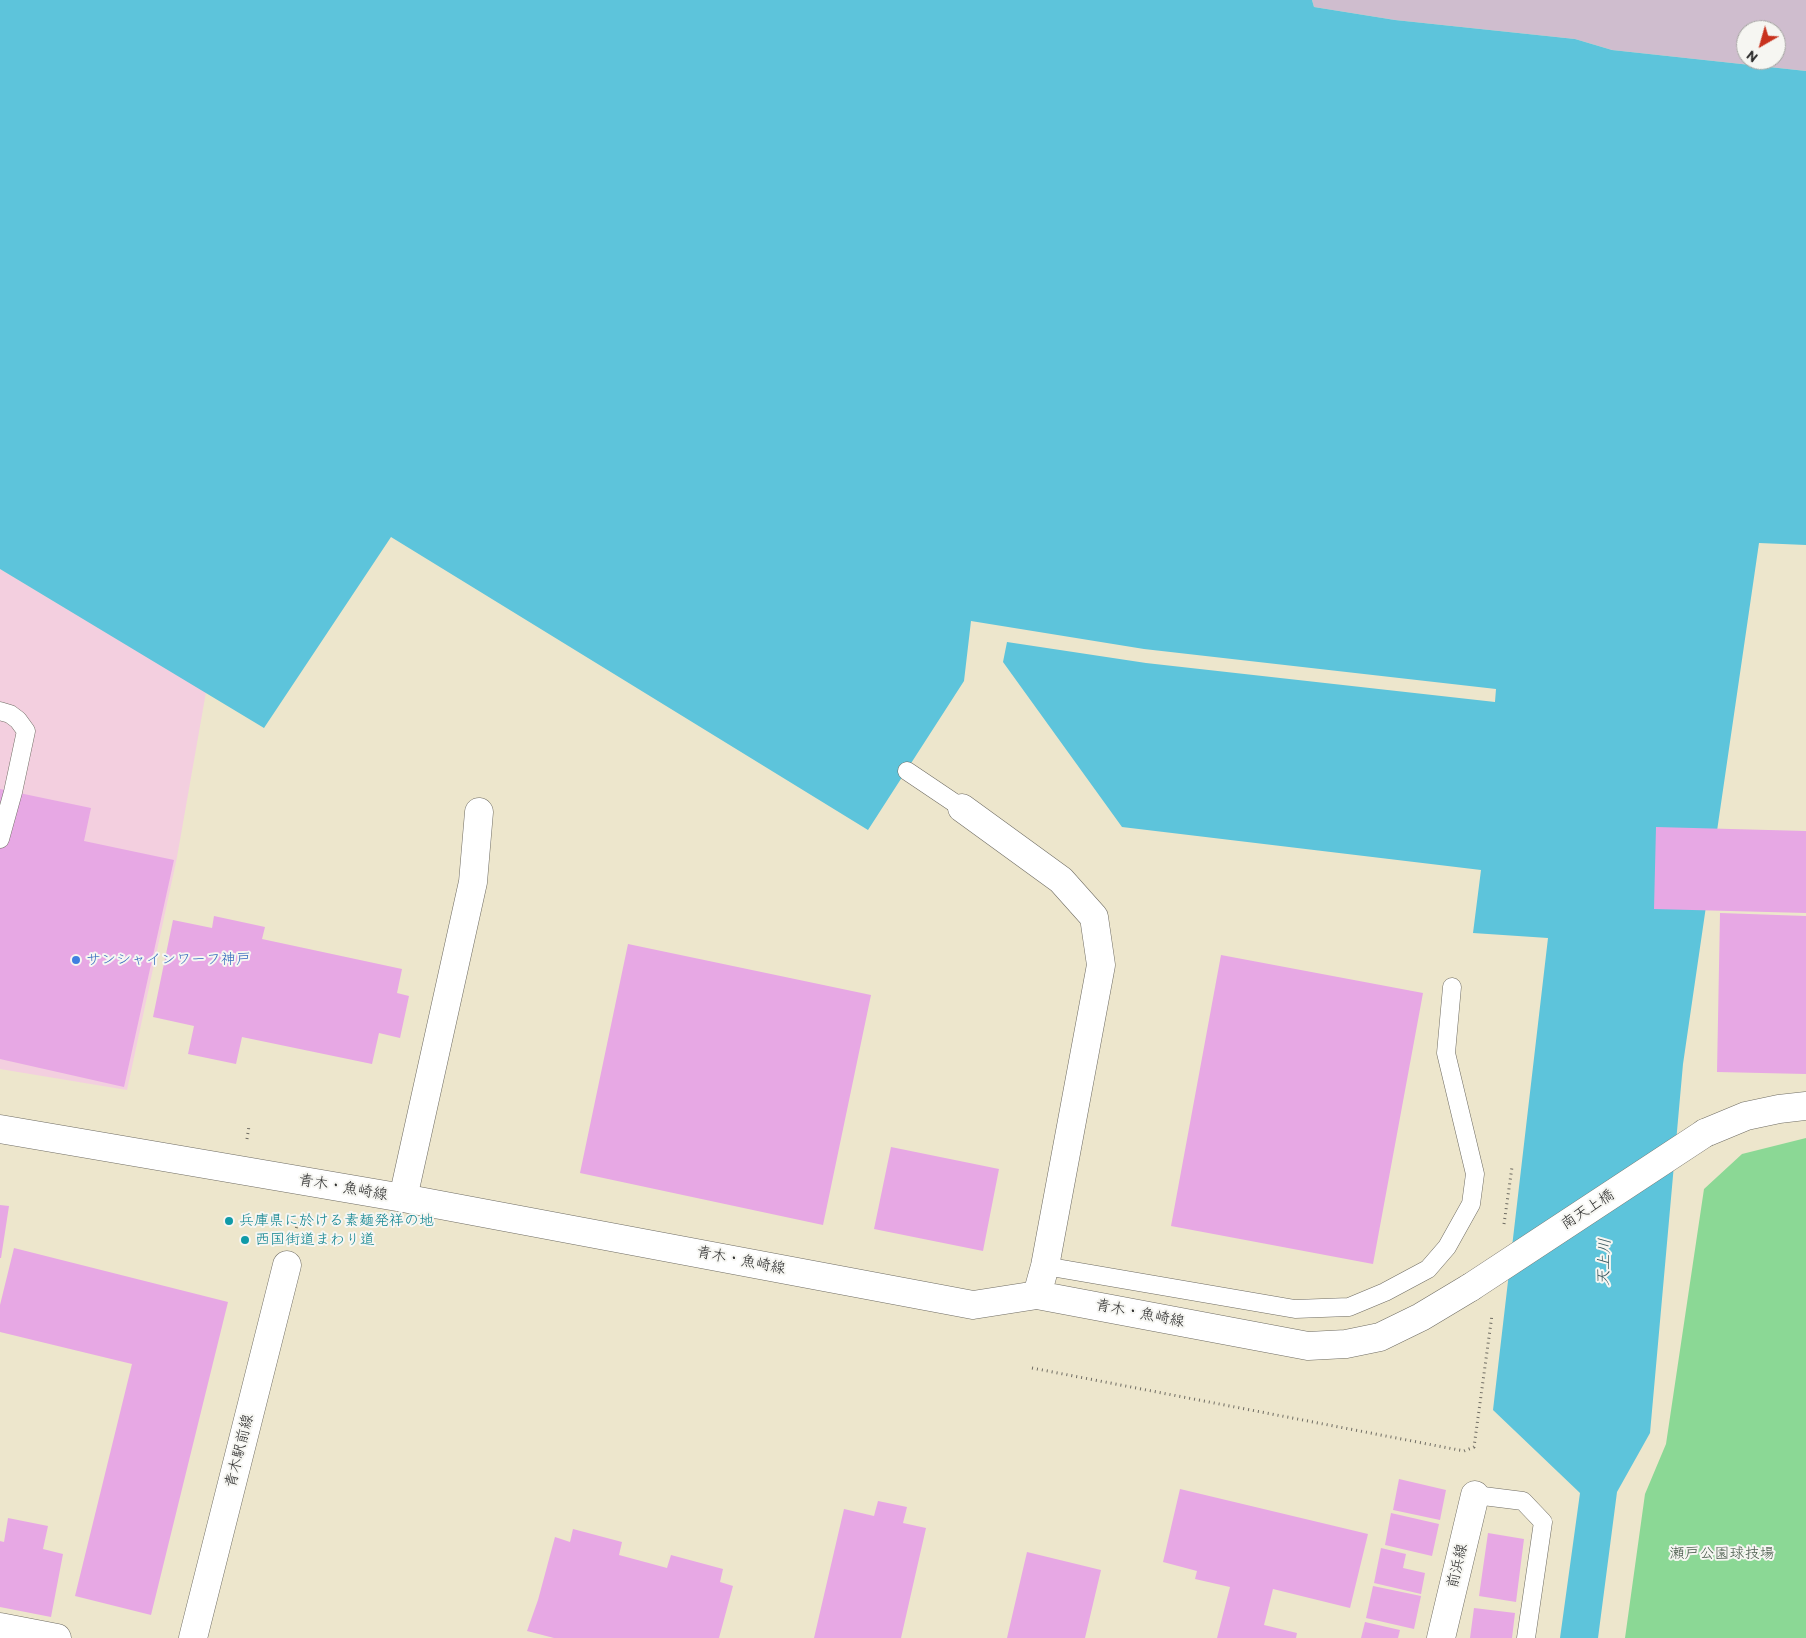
<!DOCTYPE html>
<meta charset="utf-8">
<style>
body{margin:0}
#map{position:relative;width:1806px;height:1638px;overflow:hidden;background:#ede6cc;font-family:Itim,sans-serif}
canvas{display:block}
.north{position:absolute;left:1736px;top:20px;width:50px;height:50px;box-sizing:border-box;background:#f6f6f2;border:1px solid #a5a5a2;border-radius:50%;rotate:218deg;font-size:14px;font-weight:700;line-height:20px;text-align:center;color:#2b2b2b}
.north::after{content:'';display:block;margin:auto;width:18px;height:22px;background:#c8321e;clip-path:polygon(50% 0,100% 100%,50% 72%,0 100%)}
</style>
<div id="map">
<canvas width="1806" height="1638"></canvas>
<div class="north">N</div>
</div>
<script>
const context = document.querySelector('canvas').getContext('2d');
context.lineJoin = 'round';
function fill(path, color) {
  context.fillStyle = color;
  context.fill(path, 'evenodd');
}
function shape(rows) {
  const path = new Path2D();
  for (const r of rows) {
    path.moveTo(r[0], r[1]);
    for (let i = 2; i < r.length; i += 2) path.lineTo(r[i], r[i + 1]);
  }
  return path;
}
function trace(path, color, width, dash) {
  context.strokeStyle = color;
  context.lineWidth = width;
  context.lineCap = dash ? 'butt' : 'round';
  context.setLineDash(dash || []);
  context.stroke(path);
}
function drawText(font, color, halo, rows, align = 'center') {
  context.font = font + ' Itim,"Klee One",sans-serif';
  context.lineWidth = 4;
  context.setLineDash([]);
  context.textBaseline = 'middle';
  context.strokeStyle = halo;
  context.fillStyle = color;
  for (const [text, x, y, turn = 0] of rows) {
    context.save();
    context.translate(x, y);
    context.rotate((+turn || 0) * Math.PI / 180);
    context.textAlign = isNaN(turn) ? turn : align;
    if (halo) context.strokeText(text, 0, 0);
    context.fillText(text, 0, 0);
    context.restore();
  }
}
const built = shape([
 [0,569,206,692,177,857,127,1090,0,1069]
]);
const industrial = shape([
 [1312,0,1806,0,1806,71,1612,50,1575,39,1395,20,1314,7],
 [1746,30,1776,30,1776,60,1746,60]
]);
const green = shape([
 [1806,1138,1806,1638,1625,1638,1645,1494,1666,1444,1704,1189,1742,1154]
]);
const water = shape([
 [0,0,1312,0,1314,7,1395,20,1575,39,1612,50,1806,71,1806,545,1759,543,1683,1064,1650,1433,1617,1492,1598,1638,1560,1638,1580,1493,1493,1410,1548,938,1473,933,1481,870,1122,827,1003,662,1007,642,1146,663,1495,702,1496,689,1144,649,971,621,964,681,868,830,391,537,264,728,0,569]
]);
const building = shape([
 [0,789,91,808,84,841,174,860,124,1087,0,1059],
 [1656,827,1806,831,1806,913,1654,909],
 [1720,913,1806,916,1806,1074,1717,1072],
 [214,916,265,927,262,939,402,969,397,993,409,996,400,1038,379,1033,372,1064,242,1037,236,1064,188,1054,194,1026,153,1017,173,920,212,928],
 [628,944,871,995,823,1225,580,1173],
 [1221,955,1423,993,1373,1264,1171,1226],
 [891,1147,999,1169,983,1251,874,1229],
 [0,1205,9,1206,1,1258,0,1258],
 [14,1248,228,1302,151,1615,75,1596,132,1364,0,1332,0,1305],
 [1399,1479,1446,1490,1440,1520,1393,1510],
 [1180,1489,1368,1534,1350,1608,1273,1589,1264,1625,1297,1633,1296,1638,1217,1638,1230,1587,1195,1579,1197,1571,1163,1562],
 [878,1501,907,1507,903,1523,926,1528,901,1638,814,1638,844,1509,874,1516],
 [1391,1513,1439,1524,1432,1556,1385,1545],
 [8,1518,48,1526,43,1549,63,1554,51,1617,0,1607,0,1541,4,1542],
 [573,1529,622,1542,619,1555,656,1565,667,1568,671,1555,723,1569,720,1582,733,1586,719,1638,554,1638,527,1631,538,1600,555,1537,570,1542],
 [1488,1533,1524,1539,1516,1602,1479,1596],
 [1381,1548,1406,1554,1403,1568,1425,1573,1421,1594,1374,1583],
 [1027,1552,1101,1570,1085,1638,1007,1638],
 [1373,1586,1421,1596,1414,1629,1366,1618],
 [1474,1608,1515,1613,1512,1638,1470,1638],
 [1365,1622,1400,1630,1398,1638,1361,1638]
]);
const path = shape([
 [247,1139,249,1126],
 [1504,1224,1512,1167],
 [295,1233,298,1222],
 [1032,1368,1464,1451,1474,1447,1492,1315]
]);
const service = shape([
 [0,711,10,714,18,720,26,731,13,792,0,839],
 [907,771,962,808],
 [1045,1266,1295,1309,1349,1307,1385,1292,1428,1269,1447,1247,1471,1204,1475,1174,1446,1053,1452,987],
 [1475,1495,1523,1501,1543,1522,1526,1638]
]);
const minor = shape([
 [962,808,1061,880,1094,917,1101,965,1045,1266,1037,1295,1308,1346,1346,1344,1380,1337,1421,1317,1471,1287],
 [1705,1133,1746,1116,1779,1109,1806,1106],
 [403,1198,473,882,479,812],
 [0,1627,57,1638],
 [193,1638,287,1265],
 [1441,1638,1475,1495]
]);
const tertiary = shape([
 [0,1129,403,1198,973,1305,1037,1295]
]);
const minorBridge = shape([
 [1471,1287,1705,1133]
]);
const markers = [
 [76,960,5,"#3f7fe0"],
 [229,1221,5,"#0f9aa8"],
 [245,1240,5,"#0f9aa8"]
];
const shopNames = [
 ["サンシャインワーフ神戸",86,960]
];
const streetNames = [
 ["青木・魚崎線",343,1188,10],
 ["南天上橋",1588,1210,-33],
 ["青木・魚崎線",741,1261,11],
 ["青木・魚崎線",1140,1314,11],
 ["青木駅前線",240,1451,-76],
 ["前浜線",1458,1566,-77]
];
const cultureNames = [
 ["兵庫県に於ける素麺発祥の地",239,1221],
 ["西国街道まわり道",255,1240]
];
const parkNames = [
 ["瀬戸公園球技場",1722,1554]
];
const waterNames = [
 ["天上川",1605,1262,-88]
];
fill(built, '#f3cfdf');
fill(industrial, '#cfbdce');
fill(green, '#8bd895');
fill(water, '#5dc4db');
fill(building, '#e7a8e4');
trace(service, '#6f6c63', 19);
trace(minor, '#6f6c63', 29);
trace(tertiary, '#6f6c63', 29);
trace(path, '#6f6c63', 3, [1, 4]);
trace(service, '#fff', 18);
trace(minor, '#fff', 28);
trace(tertiary, '#fff', 28);
trace(minorBridge, '#6f6c63', 29, []);
trace(minorBridge, '#fff', 28);
for (const [x, y, r, color] of markers) {
  const dot = new Path2D();
  dot.arc(x, y, r, 0, 2 * Math.PI);
  context.fillStyle = color;
  context.fill(dot);
  trace(dot, '#f6f6f2', 2);
}
drawText('15px', '#366cbe', '#f6f6f2', shopNames, 'left');
drawText('15px', '#2b2b2b', '#f6f6f2', streetNames);
drawText('15px', '#0d838f', '#f6f6f2', cultureNames, 'left');
drawText('15px', '#435646', '#f6f6f2', parkNames);
drawText('italic 16px', '#3a5960', '#f6f6f2', waterNames);
</script>
